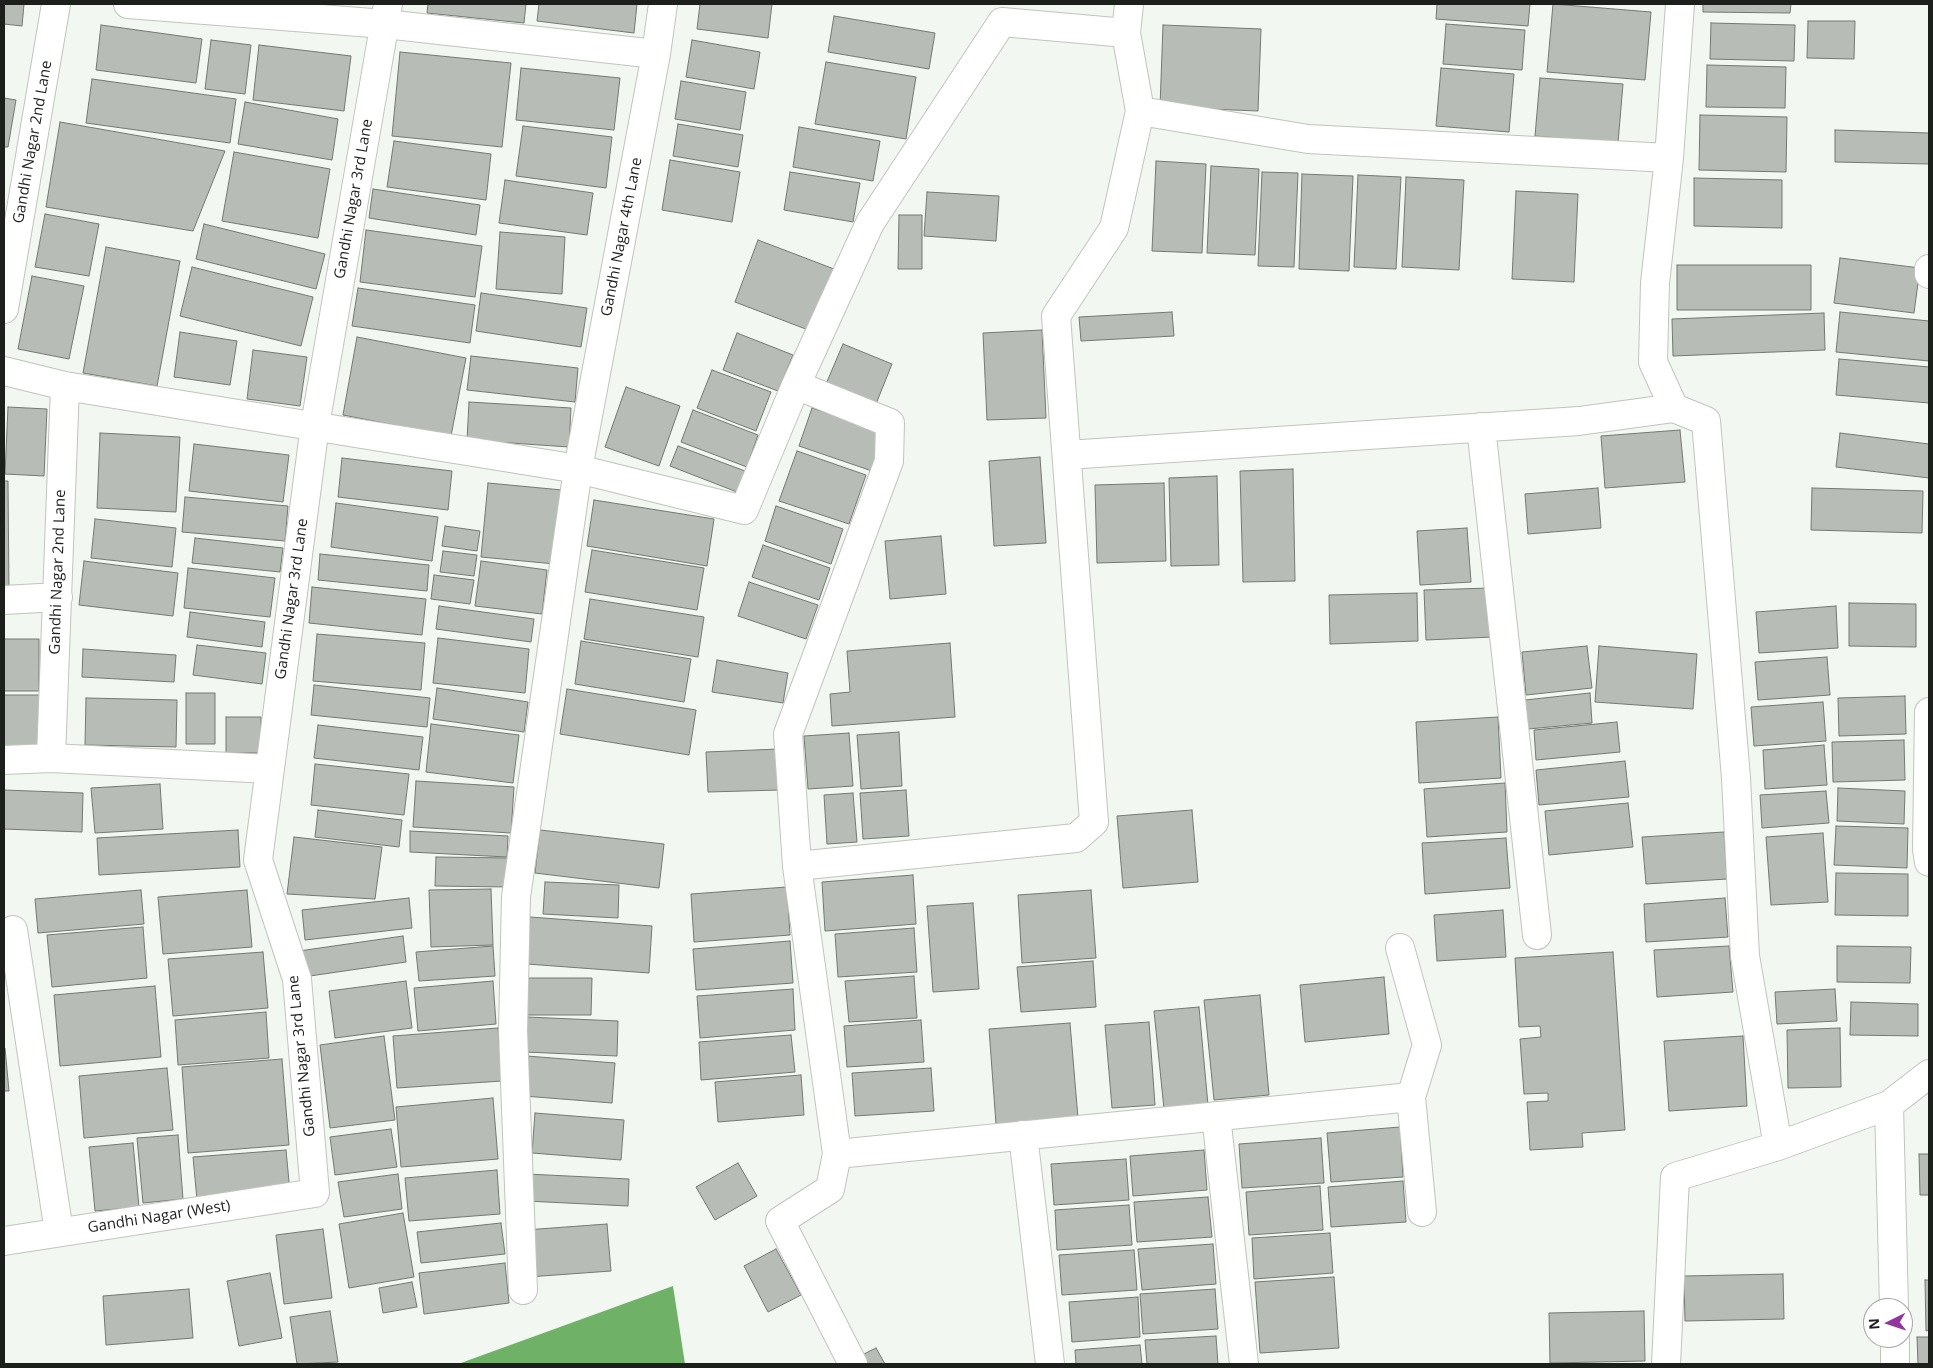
<!DOCTYPE html>
<style>
body{margin:0}
#map{position:relative;width:1933px;height:1368px;overflow:hidden;background:#f2f7f1;font-family:"Open Sans",sans-serif}
canvas{display:block}
.frame{position:absolute;inset:0;border:5px solid #1d1f1d;pointer-events:none}
.north{position:absolute;left:1863px;top:1298px;width:50px;height:50px;box-sizing:border-box;background:#fff;border:1px solid #a5a5a5;border-radius:50%;rotate:266deg;font-size:14px;font-weight:700;line-height:20px;text-align:center;color:#1d1f1d}
.north::after{content:'';display:block;margin:auto;width:18px;height:22px;background:#9135a0;clip-path:polygon(50% 0,100% 100%,50% 72%,0 100%)}
</style>
<div id="map">
<canvas width="1933" height="1368"></canvas>
<div class="frame"></div>
<div class="north">N</div>
</div>
<script>
const context = document.querySelector('canvas').getContext('2d');
context.lineJoin = 'round';
function fill(path, color) {
  context.fillStyle = color;
  context.fill(path, 'evenodd');
}
function shape(rows) {
  const path = new Path2D();
  for (const r of rows) {
    path.moveTo(r[0], r[1]);
    for (let i = 2; i < r.length; i += 2) path.lineTo(r[i], r[i + 1]);
  }
  return path;
}
function trace(path, color, width, dash) {
  context.strokeStyle = color;
  context.lineWidth = width;
  context.lineCap = dash ? 'butt' : 'round';
  context.setLineDash(dash || []);
  context.stroke(path);
}
function drawText(font, color, halo, rows, align = 'center') {
  context.font = font + ' "Open Sans",sans-serif';
  context.lineWidth = 4;
  context.setLineDash([]);
  context.textBaseline = 'middle';
  context.strokeStyle = halo;
  context.fillStyle = color;
  for (const [text, x, y, turn = 0] of rows) {
    context.save();
    context.translate(x, y);
    context.rotate((+turn || 0) * Math.PI / 180);
    context.textAlign = isNaN(turn) ? turn : align;
    if (halo) context.strokeText(text, 0, 0);
    context.fillText(text, 0, 0);
    context.restore();
  }
}
const water = shape([
 [673,1286,685,1364,458,1364]
]);
const building = shape([
 [4,4,24,4,22,26,4,24,4,4],
 [428,4,526,4,524,23,427,13,428,4],
 [539,4,637,4,634,33,537,21,539,4],
 [700,4,772,4,768,38,697,29,700,4],
 [1437,4,1530,4,1528,26,1436,19,1437,4],
 [1553,4,1651,12,1645,80,1547,72,1553,4],
 [1703,4,1791,4,1790,13,1703,12,1703,4],
 [834,16,935,33,929,69,828,52,834,16],
 [1808,21,1855,21,1854,59,1807,58,1808,21],
 [1711,23,1795,25,1794,61,1710,59,1711,23],
 [1446,24,1525,30,1522,70,1443,64,1446,24],
 [101,25,202,39,196,83,96,70,101,25],
 [1163,25,1261,29,1258,111,1160,107,1163,25],
 [211,40,251,45,245,94,205,89,211,40],
 [692,40,760,52,754,89,686,77,692,40],
 [259,45,351,56,344,111,253,100,259,45],
 [400,52,511,63,502,147,392,136,400,52],
 [826,62,916,77,906,139,815,124,826,62],
 [1707,65,1786,67,1785,108,1706,107,1707,65],
 [521,68,620,78,614,130,516,120,521,68],
 [1441,68,1514,74,1509,132,1436,126,1441,68],
 [1540,78,1623,84,1618,143,1535,136,1540,78],
 [92,79,236,99,230,143,86,123,92,79],
 [681,81,746,92,740,130,675,119,681,81],
 [4,98,16,100,8,147,4,147,4,98],
 [245,102,338,119,332,160,238,144,245,102],
 [1700,115,1787,117,1786,172,1699,170,1700,115],
 [60,122,225,151,193,231,46,207,60,122],
 [678,124,743,135,738,167,673,156,678,124],
 [523,126,612,137,606,188,516,176,523,126],
 [799,127,880,141,873,181,793,167,799,127],
 [1835,130,1929,133,1929,164,1835,162,1835,130],
 [394,141,491,154,486,200,387,187,394,141],
 [234,152,330,169,318,238,222,221,234,152],
 [670,160,740,172,732,222,662,210,670,160],
 [1156,161,1206,164,1202,253,1152,251,1156,161],
 [1211,166,1259,169,1255,255,1207,253,1211,166],
 [790,172,860,183,853,222,784,210,790,172],
 [1262,172,1298,173,1294,267,1258,266,1262,172],
 [1302,174,1353,176,1349,271,1299,269,1302,174],
 [1358,175,1401,177,1396,269,1354,267,1358,175],
 [1406,177,1464,180,1459,270,1402,267,1406,177],
 [1694,178,1782,180,1782,228,1694,226,1694,178],
 [505,180,593,193,587,235,499,223,505,180],
 [373,189,480,205,476,235,369,218,373,189],
 [1516,191,1578,194,1574,282,1512,279,1516,191],
 [927,192,999,196,996,241,924,236,927,192],
 [45,214,99,224,89,276,35,267,45,214],
 [899,215,922,215,922,269,898,269,899,215],
 [204,224,325,254,316,289,196,259,204,224],
 [366,230,482,246,475,297,360,282,366,230],
 [500,232,565,237,562,294,496,289,500,232],
 [758,240,834,269,811,331,735,302,758,240],
 [106,247,180,261,157,386,83,373,106,247],
 [1840,258,1920,268,1914,313,1834,303,1840,258],
 [1677,265,1811,265,1811,310,1677,310,1677,265],
 [192,267,313,297,301,346,180,316,192,267],
 [32,276,84,286,69,359,18,349,32,276],
 [358,288,475,305,470,343,352,326,358,288],
 [481,293,587,308,581,347,476,331,481,293],
 [1172,312,1174,336,1081,341,1079,317,1172,312],
 [1840,312,1929,321,1929,361,1836,352,1840,312],
 [1824,313,1825,350,1673,356,1672,319,1824,313],
 [1042,330,1046,418,987,420,983,333,1042,330],
 [180,332,237,341,230,385,174,377,180,332],
 [737,333,793,355,778,391,723,370,737,333],
 [357,337,466,358,451,436,343,415,357,337],
 [843,344,892,364,876,404,826,384,843,344],
 [253,350,307,357,300,406,247,399,253,350],
 [471,356,578,368,575,402,467,390,471,356],
 [1839,359,1929,367,1929,403,1836,395,1839,359],
 [712,370,771,392,756,431,697,408,712,370],
 [626,387,680,406,659,466,605,447,626,387],
 [469,402,571,408,569,447,467,440,469,402],
 [8,407,47,409,44,476,5,474,8,407],
 [812,408,885,432,872,471,799,446,812,408],
 [693,410,758,435,747,467,681,442,693,410],
 [1680,430,1685,482,1605,488,1601,436,1680,430],
 [100,433,180,437,176,512,97,508,100,433],
 [1840,433,1929,444,1929,478,1836,467,1840,433],
 [194,444,289,455,283,502,189,491,194,444],
 [678,446,745,471,737,492,670,466,678,446],
 [797,451,866,475,849,524,779,501,797,451],
 [1040,457,1046,543,994,546,989,461,1040,457],
 [342,458,452,471,448,510,338,497,342,458],
 [1293,469,1295,581,1243,582,1240,471,1293,469],
 [1217,476,1219,565,1171,566,1169,478,1217,476],
 [4,481,8,481,9,595,4,595,4,481],
 [488,483,562,490,555,564,481,557,488,483],
 [1164,483,1166,561,1097,563,1095,485,1164,483],
 [1598,488,1601,528,1528,534,1525,494,1598,488],
 [1812,488,1923,491,1922,533,1811,530,1812,488],
 [185,497,288,506,285,541,182,532,185,497],
 [594,500,714,519,707,566,587,546,594,500],
 [336,503,438,517,432,561,331,547,336,503],
 [776,506,843,529,831,564,765,541,776,506],
 [95,519,176,528,172,567,91,558,95,519],
 [445,526,480,531,477,551,442,546,445,526],
 [1467,528,1471,582,1420,585,1417,531,1467,528],
 [941,536,946,594,890,599,885,541,941,536],
 [195,538,283,548,280,572,192,563,195,538],
 [763,545,830,568,819,600,752,577,763,545],
 [592,550,704,568,697,610,585,592,592,550],
 [443,551,477,555,474,576,440,572,443,551],
 [320,554,429,565,427,591,318,580,320,554],
 [84,561,178,573,173,616,79,605,84,561],
 [481,561,547,570,542,614,475,606,481,561],
 [188,568,275,578,270,617,184,608,188,568],
 [434,575,474,580,470,604,431,599,434,575],
 [749,582,818,605,806,639,738,616,749,582],
 [312,587,426,599,422,635,309,623,312,587],
 [1491,588,1493,637,1426,640,1424,590,1491,588],
 [1417,593,1418,641,1330,644,1329,595,1417,593],
 [590,599,704,617,698,657,584,639,590,599],
 [1849,603,1916,604,1916,647,1849,646,1849,603],
 [439,606,534,619,531,642,436,629,439,606],
 [1836,606,1838,648,1759,653,1756,612,1836,606],
 [190,612,265,622,262,647,187,637,190,612],
 [317,634,425,643,421,690,313,681,317,634],
 [438,638,529,649,525,693,433,683,438,638],
 [4,639,39,639,39,691,4,691,4,639],
 [581,641,691,659,684,702,575,684,581,641],
 [950,643,955,717,832,726,830,694,850,692,847,651,950,643],
 [197,645,266,653,262,684,193,675,197,645],
 [1587,646,1592,688,1526,695,1522,652,1587,646],
 [1599,646,1697,654,1693,709,1595,702,1599,646],
 [83,649,176,655,174,682,82,677,83,649],
 [1827,657,1830,695,1758,700,1755,662,1827,657],
 [717,660,788,673,783,703,712,692,717,660],
 [314,685,430,698,427,727,311,715,314,685],
 [437,688,528,702,524,732,433,719,437,688],
 [567,689,696,710,689,755,560,734,567,689],
 [186,693,215,693,215,744,186,744,186,693],
 [1590,693,1592,723,1528,729,1525,700,1590,693],
 [4,695,43,695,44,750,4,751,4,695],
 [1905,696,1906,734,1839,736,1838,698,1905,696],
 [86,698,177,700,176,747,85,745,86,698],
 [1823,702,1826,741,1754,746,1751,707,1823,702],
 [226,717,261,717,261,753,226,753,226,717],
 [1498,717,1501,778,1419,783,1416,722,1498,717],
 [1617,722,1620,752,1536,760,1534,730,1617,722],
 [431,724,519,735,513,783,426,772,431,724],
 [318,725,423,737,419,770,314,758,318,725],
 [899,732,902,786,861,789,857,735,899,732],
 [849,733,853,786,808,789,804,736,849,733],
 [1904,740,1905,780,1833,782,1832,742,1904,740],
 [1824,745,1827,785,1765,789,1763,750,1824,745],
 [779,749,780,790,708,792,706,752,779,749],
 [1625,761,1629,797,1539,805,1536,770,1625,761],
 [315,764,409,774,404,815,311,805,315,764],
 [416,781,514,787,511,833,413,827,416,781],
 [1505,783,1507,832,1427,837,1424,789,1505,783],
 [160,784,163,829,95,833,91,788,160,784],
 [1838,788,1905,791,1904,824,1837,821,1838,788],
 [4,790,83,793,82,832,4,829,4,790],
 [906,790,909,836,863,839,860,793,906,790],
 [1826,791,1829,823,1762,828,1760,795,1826,791],
 [853,793,857,842,827,844,824,795,853,793],
 [1628,803,1633,847,1549,855,1545,811,1628,803],
 [318,810,402,820,399,847,315,837,318,810],
 [1192,810,1198,882,1123,888,1117,816,1192,810],
 [1836,826,1908,828,1907,868,1834,865,1836,826],
 [238,830,240,867,99,875,97,838,238,830],
 [540,830,664,844,659,888,535,873,540,830],
 [410,831,508,836,507,857,410,852,410,831],
 [1724,832,1727,879,1646,884,1642,837,1724,832],
 [1823,833,1828,902,1771,905,1766,837,1823,833],
 [294,837,382,847,375,899,287,894,294,837],
 [1506,838,1510,888,1425,894,1422,843,1506,838],
 [436,857,510,858,510,887,435,886,436,857],
 [1836,873,1908,874,1908,916,1835,915,1836,873],
 [913,875,916,924,825,931,822,882,913,875],
 [545,882,619,885,618,918,543,914,545,882],
 [787,887,790,935,694,942,691,894,787,887],
 [491,889,493,945,431,947,429,890,491,889],
 [141,890,144,924,38,933,35,899,141,890],
 [247,890,252,947,163,954,158,897,247,890],
 [1091,890,1096,958,1022,963,1018,895,1091,890],
 [409,898,412,928,305,940,302,910,409,898],
 [1725,898,1728,937,1646,942,1644,904,1725,898],
 [973,903,979,989,933,992,927,906,973,903],
 [1503,910,1506,957,1437,961,1434,915,1503,910],
 [530,917,652,926,649,973,527,964,530,917],
 [143,927,147,978,52,987,47,935,143,927],
 [914,928,917,972,838,977,835,934,914,928],
 [403,936,406,962,303,977,299,951,403,936],
 [790,941,793,983,696,990,693,949,790,941],
 [493,946,495,976,419,981,416,952,493,946],
 [1729,946,1733,992,1657,997,1654,950,1729,946],
 [1837,946,1911,947,1910,983,1837,982,1837,946],
 [263,952,268,1008,173,1016,168,959,263,952],
 [1613,952,1625,1130,1582,1133,1583,1147,1530,1150,1527,1102,1548,1101,1548,1093,1524,1094,1520,1039,1541,1037,1540,1026,1519,1027,1515,958,1613,952],
 [1093,961,1096,1007,1021,1012,1017,967,1093,961],
 [914,976,917,1018,849,1022,845,981,914,976],
 [1384,977,1389,1034,1305,1042,1300,985,1384,977],
 [524,978,592,978,591,1015,524,1015,524,978],
 [406,981,412,1028,335,1038,329,991,406,981],
 [493,981,496,1024,418,1031,414,988,493,981],
 [155,986,161,1057,60,1066,54,995,155,986],
 [793,989,795,1030,700,1038,697,996,793,989],
 [1835,989,1837,1021,1777,1024,1775,992,1835,989],
 [1260,995,1269,1095,1214,1100,1204,1000,1260,995],
 [1851,1002,1918,1004,1918,1036,1850,1035,1851,1002],
 [1199,1007,1208,1105,1164,1109,1154,1011,1199,1007],
 [266,1012,269,1058,178,1065,175,1020,266,1012],
 [527,1017,618,1021,617,1056,525,1052,527,1017],
 [921,1020,924,1062,847,1067,844,1026,921,1020],
 [1149,1022,1155,1105,1112,1108,1105,1025,1149,1022],
 [1070,1023,1078,1118,996,1124,989,1029,1070,1023],
 [498,1028,502,1081,397,1088,393,1036,498,1028],
 [1840,1028,1841,1087,1788,1088,1787,1030,1840,1028],
 [791,1035,795,1072,701,1080,699,1042,791,1035],
 [384,1036,395,1120,330,1128,320,1045,384,1036],
 [1743,1036,1747,1106,1669,1111,1664,1041,1743,1036],
 [4,1048,5,1048,9,1091,4,1091,4,1048],
 [527,1056,615,1063,612,1103,524,1096,527,1056],
 [282,1059,289,1145,188,1153,182,1067,282,1059],
 [167,1068,173,1130,84,1138,79,1076,167,1068],
 [931,1068,934,1111,855,1116,852,1073,931,1068],
 [801,1075,804,1115,718,1122,715,1082,801,1075],
 [493,1098,498,1159,401,1167,396,1107,493,1098],
 [535,1113,624,1120,621,1160,532,1153,535,1113],
 [1400,1127,1403,1177,1331,1182,1327,1133,1400,1127],
 [391,1129,397,1167,335,1175,330,1137,391,1129],
 [178,1135,183,1199,143,1203,137,1138,178,1135],
 [1321,1138,1324,1183,1242,1188,1239,1144,1321,1138],
 [133,1143,139,1207,95,1211,89,1147,133,1143],
 [286,1150,290,1192,197,1200,193,1157,286,1150],
 [1204,1150,1207,1190,1133,1196,1130,1156,1204,1150],
 [1919,1154,1929,1154,1929,1195,1920,1195,1919,1154],
 [1126,1159,1129,1200,1054,1205,1051,1164,1126,1159],
 [738,1163,757,1196,715,1220,696,1187,738,1163],
 [497,1170,500,1214,409,1221,405,1178,497,1170],
 [398,1174,402,1209,344,1217,338,1182,398,1174],
 [527,1174,629,1179,628,1206,526,1201,527,1174],
 [1403,1181,1406,1222,1331,1227,1328,1187,1403,1181],
 [1320,1186,1323,1230,1249,1235,1246,1192,1320,1186],
 [1208,1197,1212,1237,1137,1242,1134,1202,1208,1197],
 [1129,1205,1132,1245,1057,1250,1055,1210,1129,1205],
 [403,1213,414,1277,349,1288,339,1224,403,1213],
 [501,1223,505,1254,421,1263,417,1232,501,1223],
 [607,1224,611,1271,528,1277,525,1230,607,1224],
 [323,1229,332,1298,284,1304,276,1235,323,1229],
 [1330,1233,1333,1273,1254,1279,1252,1238,1330,1233],
 [1213,1244,1216,1284,1142,1290,1138,1249,1213,1244],
 [776,1249,801,1295,768,1312,744,1266,776,1249],
 [1134,1250,1137,1290,1062,1295,1059,1255,1134,1250],
 [505,1263,509,1303,424,1314,419,1273,505,1263],
 [270,1273,282,1338,239,1346,227,1281,270,1273],
 [1783,1274,1784,1319,1685,1321,1684,1276,1783,1274],
 [1334,1277,1339,1348,1260,1353,1255,1282,1334,1277],
 [1925,1280,1929,1280,1929,1330,1926,1331,1925,1280],
 [412,1282,417,1307,383,1313,379,1288,412,1282],
 [189,1289,193,1338,106,1345,103,1296,189,1289],
 [1215,1289,1218,1329,1143,1334,1140,1294,1215,1289],
 [1138,1297,1140,1337,1072,1342,1069,1302,1138,1297],
 [330,1311,338,1362,297,1364,290,1317,330,1311],
 [1644,1311,1645,1361,1550,1363,1549,1313,1644,1311],
 [1216,1336,1218,1364,1147,1364,1145,1340,1216,1336],
 [1917,1337,1929,1337,1929,1364,1918,1364,1917,1337],
 [1140,1345,1142,1364,1076,1364,1075,1350,1140,1345],
 [876,1348,885,1364,867,1364,862,1355,876,1348]
]);
const minor = shape([
 [128,4,385,24,656,54],
 [1140,111,1308,139,1669,158],
 [1929,269,1929,274],
 [4,309,56,4],
 [4,371,65,386,578,469,744,510,796,385,870,223,1002,22,1126,33],
 [796,385,890,423,889,461,788,734,797,866,837,1154,830,1189,780,1221,853,1364],
 [1674,408,1653,362,1655,283,1669,158,1680,4],
 [1481,427,1537,935],
 [1067,455,1579,421,1674,408,1706,421,1736,778,1745,956,1778,1146],
 [4,600,58,597],
 [1929,712,1927,849,1929,862],
 [51,758,65,386],
 [4,760,51,758,270,769],
 [797,866,1076,838,1094,822,1056,316,1114,228,1140,111,1126,33,1129,4],
 [13,930,59,1232],
 [1411,1097,1422,1212],
 [1889,1105,1894,1308],
 [1216,1116,1244,1364],
 [1023,1135,1050,1364],
 [837,1154,1411,1097,1427,1045,1400,948],
 [4,1241,315,1193,297,979,258,860,315,425,388,4],
 [523,1290,513,1031,516,897,578,469,656,54,663,4],
 [1895,1338,1895,1364],
 [1666,1364,1675,1177,1778,1146,1889,1105,1929,1074]
]);
const streetNames = [
 ["Gandhi Nagar 2nd Lane",33,142,-80],
 ["Gandhi Nagar 3rd Lane",354,199,-80],
 ["Gandhi Nagar 4th Lane",622,237,-79],
 ["Gandhi Nagar 2nd Lane",58,572,-88],
 ["Gandhi Nagar 3rd Lane",292,599,-82],
 ["Gandhi Nagar 3rd Lane",302,1056,-96],
 ["Gandhi Nagar (West)",159,1217,-9]
];
fill(water, '#70b168');
fill(building, '#b8bcb7');
trace(building, '#747873', 1);
trace(minor, '#c0c4bf', 30);
trace(minor, '#fff', 28);
drawText('15px', '#1d1f1d', '#fff', streetNames);
</script>
